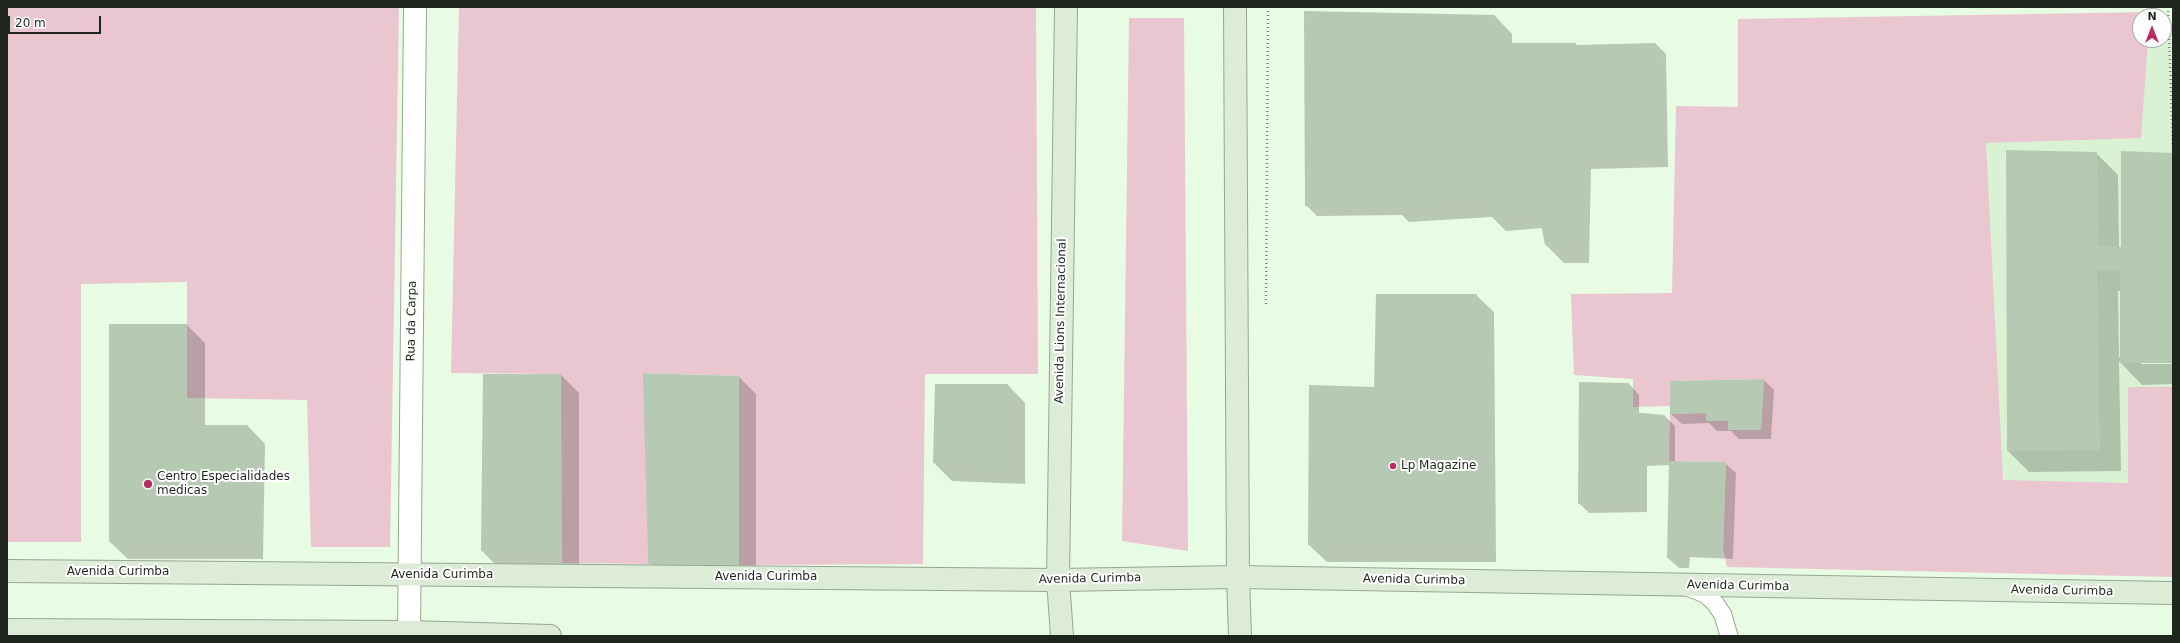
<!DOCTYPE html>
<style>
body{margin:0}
#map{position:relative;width:2180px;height:643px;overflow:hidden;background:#e8fbe3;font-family:"DejaVu Sans",sans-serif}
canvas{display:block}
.frame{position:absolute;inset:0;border:8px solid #1f261d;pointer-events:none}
.north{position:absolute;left:2132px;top:8px;width:40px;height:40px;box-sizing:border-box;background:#fff;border:1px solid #a5a8a5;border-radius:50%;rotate:0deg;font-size:11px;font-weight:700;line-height:16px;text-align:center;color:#1f261d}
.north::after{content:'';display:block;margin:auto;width:14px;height:18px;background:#b82d66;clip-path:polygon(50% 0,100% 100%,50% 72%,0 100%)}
.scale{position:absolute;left:8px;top:16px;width:93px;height:18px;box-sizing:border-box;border:2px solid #1f261d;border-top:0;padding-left:5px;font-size:12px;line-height:14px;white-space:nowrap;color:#1f261d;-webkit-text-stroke:3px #fff;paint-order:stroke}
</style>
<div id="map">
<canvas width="2180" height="643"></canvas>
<div class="frame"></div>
<div class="north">N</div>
<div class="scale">20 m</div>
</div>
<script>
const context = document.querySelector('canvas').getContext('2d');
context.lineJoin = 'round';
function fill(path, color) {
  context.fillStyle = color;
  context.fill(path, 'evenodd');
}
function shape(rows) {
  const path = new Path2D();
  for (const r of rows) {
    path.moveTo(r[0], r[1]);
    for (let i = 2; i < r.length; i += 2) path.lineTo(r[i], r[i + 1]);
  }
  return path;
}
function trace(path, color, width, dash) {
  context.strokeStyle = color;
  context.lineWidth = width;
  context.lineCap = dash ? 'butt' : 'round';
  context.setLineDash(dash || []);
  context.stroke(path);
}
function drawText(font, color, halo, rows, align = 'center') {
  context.font = font + ' "DejaVu Sans",sans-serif';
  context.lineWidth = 4;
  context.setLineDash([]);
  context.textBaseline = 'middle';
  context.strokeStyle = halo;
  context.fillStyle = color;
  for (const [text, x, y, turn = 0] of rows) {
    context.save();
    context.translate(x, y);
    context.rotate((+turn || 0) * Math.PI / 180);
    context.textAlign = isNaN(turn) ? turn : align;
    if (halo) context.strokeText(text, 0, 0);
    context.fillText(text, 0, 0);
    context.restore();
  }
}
const built = shape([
 [1959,21,2140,40,2164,40,2164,23,2173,23,2173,561,1955,561]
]);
const green = shape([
 [7,7,399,7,390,547,311,547,307,400,187,398,187,282,81,284,81,542,7,542],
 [459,7,1036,7,1038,374,925,374,923,564,739,565,739,376,645,373,648,564,562,563,561,374,451,373],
 [2149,12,2149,16,2140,16,2140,40,2148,40,2141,138,1986,143,2003,480,2128,483,2128,387,2173,387,2173,577,1727,567,1723,549,1726,462,1669,461,1670,414,1706,413,1706,421,1728,421,1761,430,1764,379,1671,381,1670,406,1633,407,1633,379,1574,375,1571,294,1672,293,1676,106,1738,107,1738,19],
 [1129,18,1184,18,1188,551,1122,541]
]);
const shadow = shape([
 [1495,16,1512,34,1512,44,1577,46,1656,44,1666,54,1668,167,1591,169,1589,263,1564,263,1546,245,1543,228,1506,231,1492,217,1409,222,1402,215,1317,216,1306,205],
 [2096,153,2118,175,2119,248,2122,248,2173,153,2173,362,2141,362,2141,364,2173,364,2173,384,2142,385,2119,361,2121,471,2029,472,2008,451],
 [2118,291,2121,291,2121,357,2119,357],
 [1476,295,1494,312,1496,562,1327,562,1309,545,1375,388],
 [187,325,205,343,205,426,248,426,265,444,263,559,128,559,110,542],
 [561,375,579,393,579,567,499,568,482,551],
 [739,377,756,394,756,582,667,581,649,563],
 [1764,380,1774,390,1771,439,1739,439,1731,431,1717,431,1709,423,1682,424,1671,414,1671,382],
 [1629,384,1639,395,1639,414,1665,416,1675,426,1675,462,1725,463,1736,473,1733,559,1690,557,1689,568,1679,568,1668,558,1670,465,1647,466,1647,512,1589,513,1579,503],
 [936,385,1008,385,1025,403,1025,484,952,481,934,463]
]);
const building = shape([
 [1304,11,1495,15,1494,43,1576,43,1576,45,1656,43,1658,158,1573,160,1572,245,1545,245,1538,209,1487,214,1488,199,1391,205,1305,206],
 [2006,150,2097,152,2098,245,2121,247,2121,151,2173,153,2173,363,2120,363,2120,270,2097,270,2100,450,2007,451],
 [1376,294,1477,294,1479,545,1308,545,1309,385,1374,387],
 [109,324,187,324,187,425,248,425,246,542,109,542],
 [643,373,739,376,739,565,648,564],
 [483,374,561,374,561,550,481,551],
 [1764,379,1761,430,1728,430,1728,421,1706,421,1706,413,1670,414,1670,381],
 [1579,382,1629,383,1629,412,1665,415,1665,455,1637,456,1637,502,1578,504],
 [935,384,1008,384,1008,467,933,463],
 [1669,461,1726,462,1723,549,1681,547,1679,558,1667,558]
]);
const path = shape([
 [2168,7,2173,151],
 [1266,304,1268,7]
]);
const lane = shape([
 [1687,587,1705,594,1715,603,1723,615,1729,636]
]);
const street = shape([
 [409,636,415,7]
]);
const secondary = shape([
 [1235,7,1238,577,1240,636],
 [7,571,1058,580,1238,577,2173,593],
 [7,630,409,632,550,636],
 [1062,636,1058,580,1066,7]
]);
const markers = [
 [1393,466,4,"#b82d66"],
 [148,484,5,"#b82d66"]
];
const streetNames = [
 ["Rua da Carpa",412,321,-89],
 ["Avenida Lions Internacional",1061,321,-89],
 ["Avenida Curimba",118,572],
 ["Avenida Curimba",442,575],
 ["Avenida Curimba",766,577],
 ["Avenida Curimba",1090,579,-1],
 ["Avenida Curimba",1414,580,1],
 ["Avenida Curimba",1738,586,1],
 ["Avenida Curimba",2062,591,1]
];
const poiNames = [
 ["Lp Magazine",1401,466],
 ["Centro Especialidades",157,477],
 ["medicas",157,491]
];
fill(built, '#daf2d4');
fill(green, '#eac7d0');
fill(shadow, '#0003');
fill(building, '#b6c9b2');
trace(lane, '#96a791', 19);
trace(street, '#96a791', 24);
trace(secondary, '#96a791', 24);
trace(path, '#7e8b7b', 2.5, [1, 3]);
trace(lane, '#fff', 17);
trace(street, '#fff', 22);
trace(secondary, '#dcecd7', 22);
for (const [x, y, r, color] of markers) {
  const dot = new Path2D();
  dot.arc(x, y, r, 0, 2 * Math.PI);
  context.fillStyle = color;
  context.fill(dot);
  trace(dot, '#fff', 1.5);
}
drawText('12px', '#1f261d', '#fff', streetNames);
drawText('12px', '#1f261d', '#fff', poiNames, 'left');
</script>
